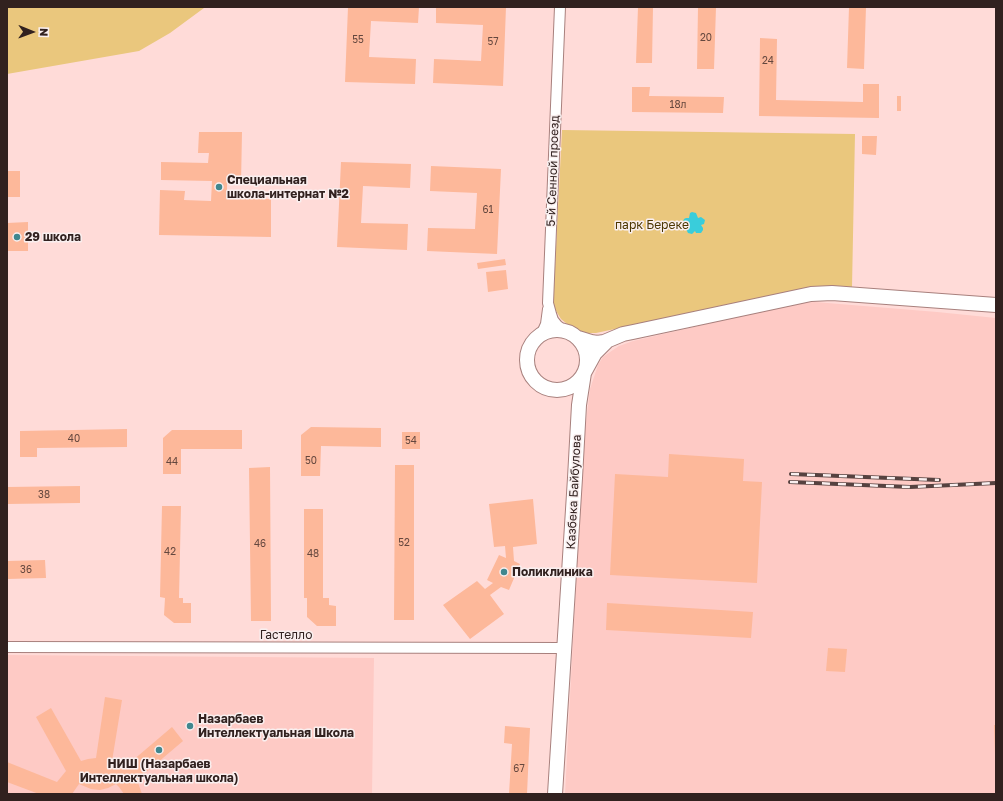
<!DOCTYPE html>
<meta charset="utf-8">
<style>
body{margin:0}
#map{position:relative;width:1003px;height:801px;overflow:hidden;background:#ffdbd8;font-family:"Golos Text",sans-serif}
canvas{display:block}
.frame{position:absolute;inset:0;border:8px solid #31211f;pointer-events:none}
.north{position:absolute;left:12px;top:12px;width:40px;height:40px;-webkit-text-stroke:3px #f9efef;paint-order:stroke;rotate:91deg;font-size:11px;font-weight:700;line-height:16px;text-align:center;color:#31211f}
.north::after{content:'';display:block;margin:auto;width:14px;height:18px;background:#31211f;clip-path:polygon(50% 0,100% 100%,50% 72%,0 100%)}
</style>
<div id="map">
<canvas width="1003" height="801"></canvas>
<div class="frame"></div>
<div class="north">N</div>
</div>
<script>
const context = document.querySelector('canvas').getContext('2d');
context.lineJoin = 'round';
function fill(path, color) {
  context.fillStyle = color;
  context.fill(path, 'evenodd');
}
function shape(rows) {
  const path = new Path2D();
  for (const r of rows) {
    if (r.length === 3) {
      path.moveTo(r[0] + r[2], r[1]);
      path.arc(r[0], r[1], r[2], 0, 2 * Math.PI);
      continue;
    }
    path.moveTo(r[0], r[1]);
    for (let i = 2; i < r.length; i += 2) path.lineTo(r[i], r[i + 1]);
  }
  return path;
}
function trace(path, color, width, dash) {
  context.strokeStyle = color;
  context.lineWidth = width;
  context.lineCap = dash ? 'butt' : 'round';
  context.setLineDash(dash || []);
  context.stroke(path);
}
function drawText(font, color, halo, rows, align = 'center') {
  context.font = font + ' "Golos Text",sans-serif';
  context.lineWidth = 3;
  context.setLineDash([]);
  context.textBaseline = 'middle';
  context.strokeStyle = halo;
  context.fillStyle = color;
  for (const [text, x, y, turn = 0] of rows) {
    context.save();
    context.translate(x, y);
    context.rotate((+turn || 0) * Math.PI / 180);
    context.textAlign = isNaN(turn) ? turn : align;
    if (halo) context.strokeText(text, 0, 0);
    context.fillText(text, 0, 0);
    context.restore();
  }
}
const built = shape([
 [815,302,937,312,996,318,996,794,565,794,583,446,590,389,598,365,603,357,610,352,619,346,633,341,798,303],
 [7,655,374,658,372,794,7,794]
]);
const green = shape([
 [7,7,205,7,204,8,170,33,139,51,7,74],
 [562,130,855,134,852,287,817,286,596,333,583,333,572,328,561,319,553,306]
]);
const water = shape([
 [692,212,696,213,698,218,701,217,705,220,704,224,701,225,703,228,703,230,701,233,696,233,695,231,692,234,688,233,686,229,687,227,683,224,683,222,684,219,686,218,689,218,690,213]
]);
const building = shape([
 [348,7,419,7,418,23,371,21,369,57,416,59,415,84,345,82],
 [436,7,506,7,503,86,433,83,434,59,481,61,483,25,436,23],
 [638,7,653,7,652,63,636,63],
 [698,7,716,7,714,69,697,69],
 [849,7,866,7,864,69,847,68],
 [760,38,777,39,776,100,863,102,863,84,879,84,879,118,759,116],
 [632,87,650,87,649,96,724,97,723,113,632,112],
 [897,96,901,96,901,111,897,111],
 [199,132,242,132,241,184,227,184,227,198,271,199,271,237,159,235,160,190,185,191,184,200,211,201,212,181,161,180,161,162,208,163,209,153,198,153],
 [862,136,877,136,876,155,862,154],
 [341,162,411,164,410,188,363,186,361,223,408,224,407,250,337,247],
 [431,166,501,169,497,254,427,251,428,228,475,229,477,193,430,191],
 [7,171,20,171,20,197,7,197],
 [28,222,28,251,7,251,7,223],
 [505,259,506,265,478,269,477,263],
 [506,270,508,289,488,292,486,272],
 [311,427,381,428,381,447,321,446,320,476,301,476,301,435],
 [127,429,127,447,37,448,37,457,20,457,20,431],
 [172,430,242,430,242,449,181,449,181,474,163,474,163,438],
 [402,432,420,432,420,449,402,449],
 [669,454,744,459,743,481,762,482,757,583,610,575,615,474,668,477],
 [395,465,414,465,414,620,394,620],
 [270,467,271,621,251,621,249,468],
 [80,486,80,503,7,504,7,487],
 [533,499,537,544,513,547,514,561,520,564,509,590,501,587,490,595,504,614,470,639,443,605,477,581,485,589,493,583,487,580,499,555,506,558,505,546,494,547,489,504],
 [162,506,181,506,179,598,183,598,183,603,191,603,191,623,174,623,164,615,165,598,160,597],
 [304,509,323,509,323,598,329,598,329,605,336,606,336,626,317,626,307,617,307,598,304,598],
 [45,560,46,578,7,579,7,561],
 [607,603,753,612,751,638,606,630],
 [828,648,847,649,845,672,826,671],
 [105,697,122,700,112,761,125,767,172,727,183,741,137,780,142,794,124,794,119,787,116,784,108,788,100,790,91,789,79,784,72,794,39,794,7,782,7,762,57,782,66,771,36,717,51,708,81,761,88,759,96,758],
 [994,725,996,725,996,754,995,754],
 [505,726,530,728,527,794,509,794,512,744,504,743]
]);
const street = shape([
 [560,7,548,303,551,314,553,320,557,325,563,330],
 [542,333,546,324,548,309],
 [7,647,565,648]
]);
const secondary = shape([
 [557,360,30],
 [578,338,591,342,597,343,604,342,623,334,633,332,811,294,832,293,996,305],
 [555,794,575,478,579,405,584,373,595,353,607,341]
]);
const rail = shape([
 [791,474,939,480],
 [790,482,910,487,996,483]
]);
const markers = [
 [219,187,4,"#40878e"],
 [17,237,4,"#40878e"],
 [504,572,4,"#40878e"],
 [190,726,4,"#40878e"],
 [159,750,4,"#40878e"]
];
const numberNames = [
 ["20",706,38],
 ["55",358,40],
 ["57",493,42],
 ["24",768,61],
 ["18л",678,105],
 ["61",488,210],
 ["40",74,439],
 ["54",411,441],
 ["50",311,461],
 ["44",172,462],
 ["38",44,495],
 ["52",404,543],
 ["46",260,544],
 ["42",170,552],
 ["48",313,554],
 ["36",26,570],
 ["67",519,769]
];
const streetNames = [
 ["5-й Сенной проезд",553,171,-88],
 ["Казбека Байбулова",574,492,-87],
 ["Гастелло",286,635]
];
const poiNames = [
 ["Специальная",227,180],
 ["школа-интернат №2",227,194],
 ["29 школа",25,237],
 ["Поликлиника",512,572],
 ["Назарбаев",198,719],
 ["Интеллектуальная Школа",198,733],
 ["НИШ (Назарбаев",159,764,"center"],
 ["Интеллектуальная школа)",159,778,"center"]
];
const parkNames = [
 ["парк Береке",652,225]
];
fill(built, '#fecac5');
fill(green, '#eac77d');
fill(water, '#39cddb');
fill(building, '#fdb89a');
trace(street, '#a8807d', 12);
trace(secondary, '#a8807d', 16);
trace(street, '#fff', 10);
trace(secondary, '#fff', 14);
trace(rail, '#564240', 4);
trace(rail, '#f9efef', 2.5, [8]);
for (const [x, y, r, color] of markers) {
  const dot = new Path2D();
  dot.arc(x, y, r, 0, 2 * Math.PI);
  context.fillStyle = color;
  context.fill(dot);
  trace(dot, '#f9efef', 1.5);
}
drawText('10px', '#64473e', null, numberNames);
drawText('12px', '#31211f', '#f9efef', streetNames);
drawText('bold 12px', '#31211f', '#f9efef', poiNames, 'left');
drawText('12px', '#4c3600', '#f9efef', parkNames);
</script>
